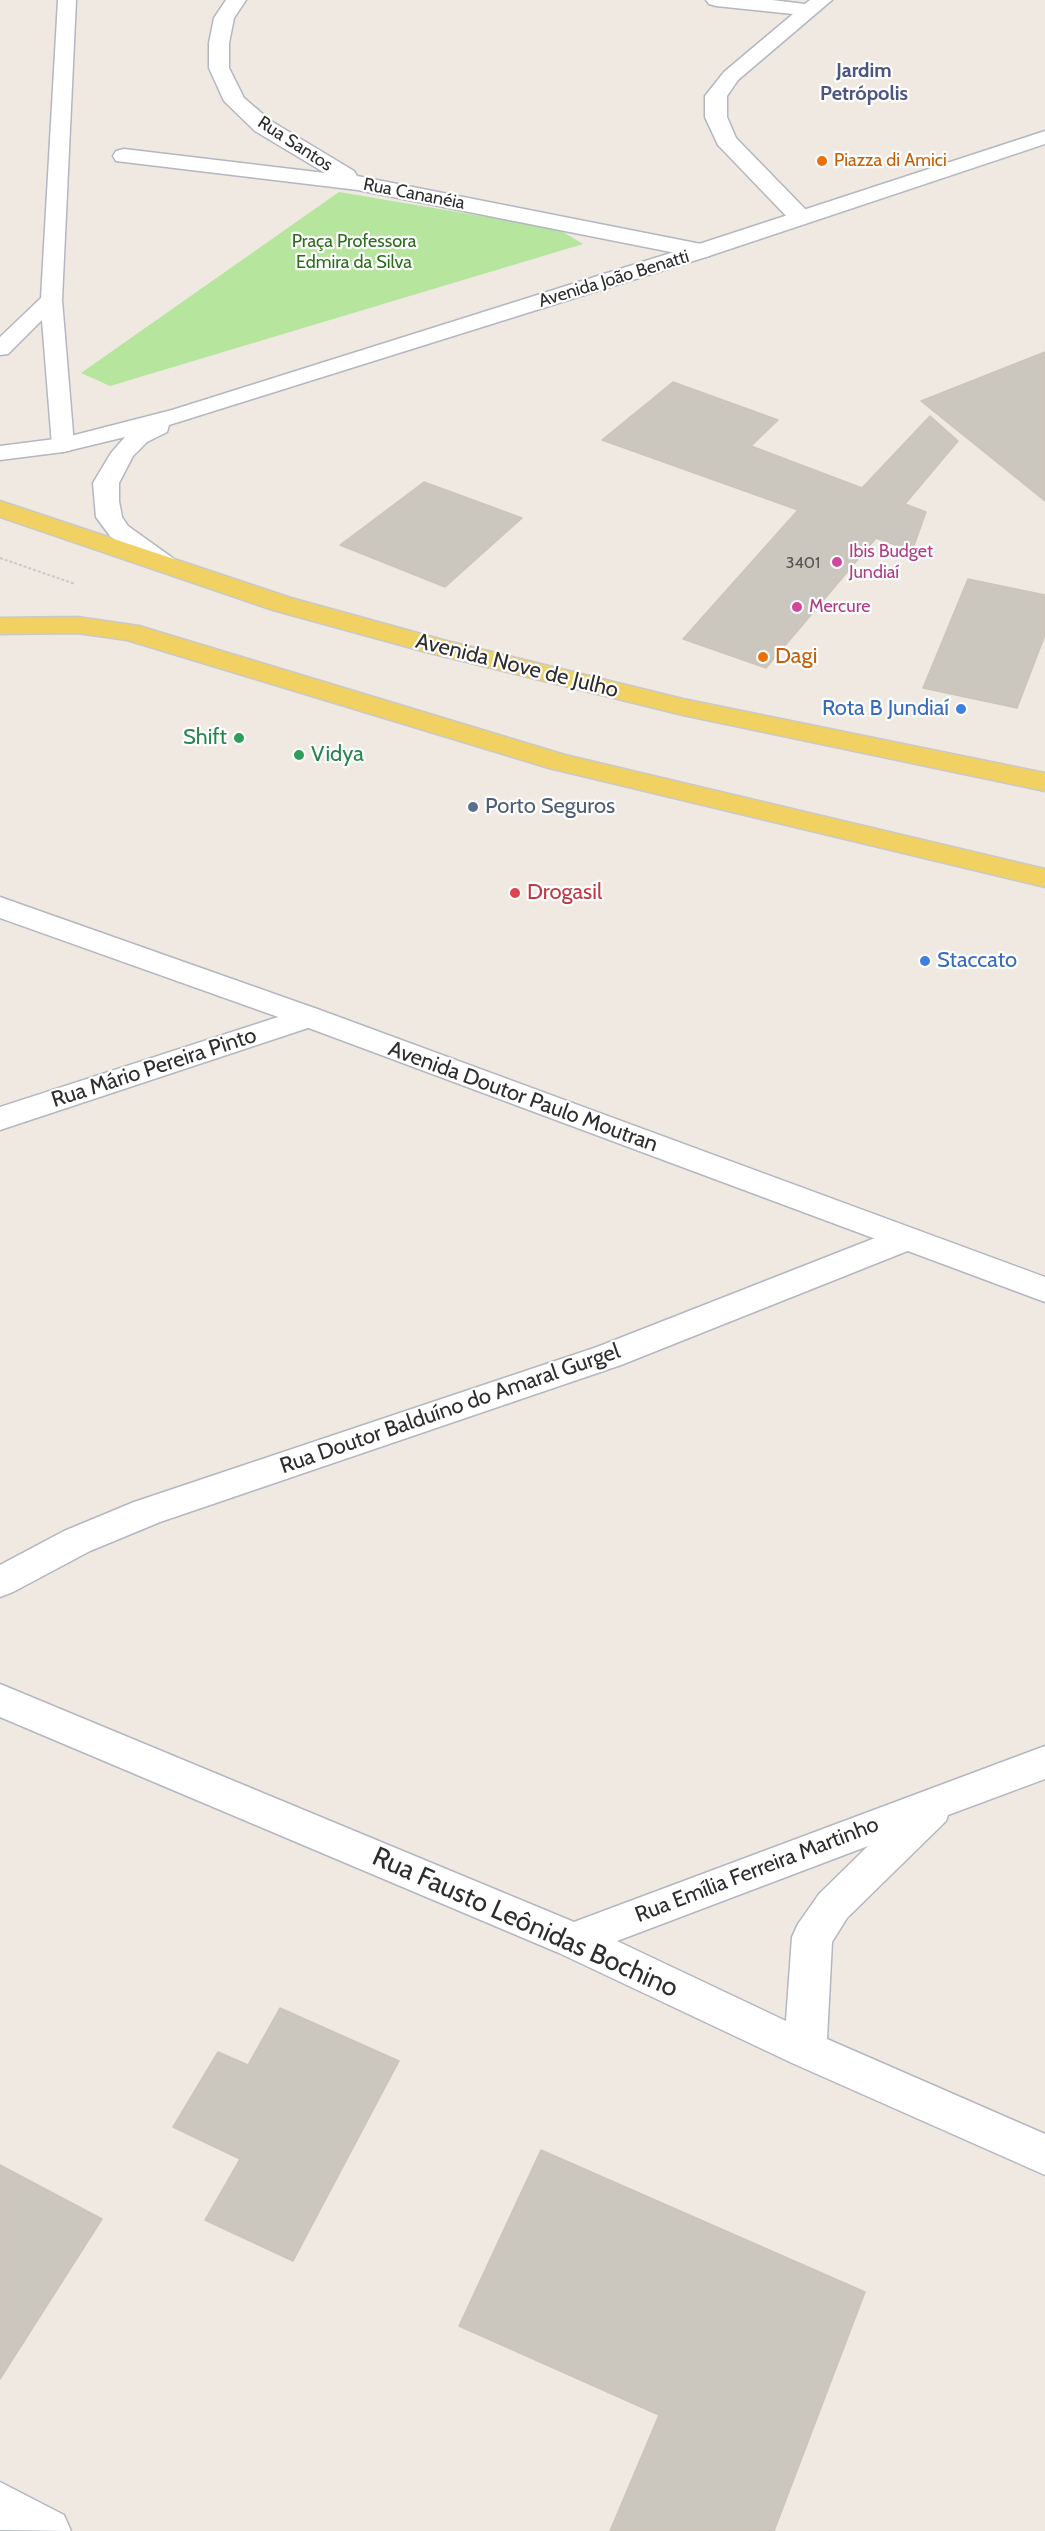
<!DOCTYPE html>
<meta charset="utf-8">
<style>
body{margin:0}
canvas{display:block;background:#efe9e1}
</style>
<canvas width="1045" height="2531"></canvas>
<script>
const context = document.querySelector('canvas').getContext('2d');
context.lineJoin = 'round';
function fill(path, color) {
  context.fillStyle = color;
  context.fill(path, 'evenodd');
}
function shape(rows) {
  const path = new Path2D();
  for (const r of rows) {
    path.moveTo(r[0], r[1]);
    for (let i = 2; i < r.length; i += 2) path.lineTo(r[i], r[i + 1]);
  }
  return path;
}
function trace(path, color, width, dash) {
  context.strokeStyle = color;
  context.lineWidth = width;
  context.lineCap = dash ? 'butt' : 'round';
  context.setLineDash(dash || []);
  context.stroke(path);
}
function drawText(font, color, halo, rows, align = 'center') {
  context.font = font + ' Cabin,sans-serif';
  context.lineWidth = 4.5;
  context.setLineDash([]);
  context.textBaseline = 'middle';
  context.strokeStyle = halo;
  context.fillStyle = color;
  for (const [text, x, y, turn = 0] of rows) {
    context.save();
    context.translate(x, y);
    context.rotate((+turn || 0) * Math.PI / 180);
    context.textAlign = isNaN(turn) ? turn : align;
    if (halo) context.strokeText(text, 0, 0);
    context.fillText(text, 0, 0);
    context.restore();
  }
}
const green = shape([
 [339,192,558,229,583,244,110,386,81,373]
]);
const building = shape([
 [1045,352,1045,501,921,401,1045,352],
 [673,382,778,420,751,446,862,488,930,416,958,441,905,504,926,512,912,551,876,538,766,668,683,639,798,510,602,440,673,382],
 [424,482,522,518,445,587,340,545,424,482],
 [968,579,1045,595,1045,635,1017,708,923,688,968,579],
 [280,2008,399,2061,293,2261,205,2220,240,2159,173,2127,218,2052,248,2065,280,2008],
 [541,2150,865,2292,774,2531,610,2531,659,2415,459,2326,541,2150],
 [0,2165,102,2219,0,2379,0,2165]
]);
const path = shape([
 [0,558,75,584]
]);
const service = shape([
 [58,0,76,0,62,300,74,445,71,450,63,452,55,450,52,445,42,320,8,354,0,355,0,337,41,298,58,0]
]);
const minor = shape([
 [226,0,246,0,234,18,229,43,229,68,244,98,271,121,354,171,357,176,701,244,709,246,712,251,709,256,701,258,358,190,116,161,113,156,116,151,124,149,325,173,255,131,224,101,209,68,209,43,214,18,226,0],
 [706,0,772,0,805,4,810,0,832,0,738,80,727,96,727,117,736,138,808,212,811,217,808,222,800,224,792,222,718,145,705,117,705,96,724,72,793,14,716,6,709,4,706,0],
 [309,1007,320,1010,324,1017,320,1024,0,1130,0,1107,309,1007],
 [903,1227,915,1230,919,1239,915,1248,621,1365,160,1522,90,1551,13,1592,0,1597,0,1565,64,1531,134,1502,597,1347,903,1227],
 [0,1684,574,1922,1045,1746,1045,1779,948,1815,946,1821,847,1918,832,1942,827,2039,1045,2134,1045,2175,792,2063,559,1953,0,1717,0,1684],
 [868,1846,819,1894,798,1924,792,1937,786,2021,617,1941,868,1846],
 [0,2482,64,2515,71,2531,0,2530,0,2482]
]);
const tertiary = shape([
 [1045,131,1045,144,709,256,169,425,167,432,147,442,133,456,119,483,119,501,122,517,128,526,174,559,178,564,174,569,165,572,156,569,110,536,96,517,93,483,111,453,125,437,63,452,0,460,0,446,63,438,172,410,693,246,1045,131],
 [0,897,320,1010,1045,1277,1045,1302,298,1024,0,918,0,897]
]);
const primary = shape([
 [0,501,291,598,443,640,683,699,1045,773,1045,791,683,715,426,652,273,610,0,517,0,501],
 [77,617,139,626,565,755,1045,869,1045,887,549,768,127,640,77,633,0,634,0,618,77,617]
]);
const markers = [
 [822,161,6,"#e8710a"],
 [837,562,6,"#d1479c"],
 [797,607,6,"#d1479c"],
 [763,657,6,"#e8710a"],
 [961,709,6,"#3f7fe0"],
 [239,738,6,"#2e9e5b"],
 [299,755,6,"#2e9e5b"],
 [473,807,6,"#5c6f8a"],
 [515,893,6,"#e0444e"],
 [925,961,6,"#3f7fe0"]
];
const farNumbernames = [
 ["3401",803,563]
];
const farStreetnames = [
 ["Rua Santos",295,144,33],
 ["Rua Cananéia",414,194,11],
 ["Avenida João Benatti",614,279,-17]
];
const farFoodnames = [
 ["Piazza di Amici",834,161]
];
const farParknames = [
 ["Praça Professora",354,242],
 ["Edmira da Silva",354,263]
];
const farHotelnames = [
 ["Ibis Budget",849,552],
 ["Jundiaí",849,573],
 ["Mercure",809,607]
];
const farNeighbourhoodnames = [
 ["Jardim",864,71],
 ["Petrópolis",864,94]
];
const foodNames = [
 ["Dagi",775,657]
];
const streetNames = [
 ["Avenida Nove de Julho",517,666,14],
 ["Rua Mário Pereira Pinto",154,1068,-18],
 ["Avenida Doutor Paulo Moutran",523,1097,20],
 ["Rua Doutor Balduíno do Amaral Gurgel",450,1409,-19],
 ["Rua Emília Ferreira Martinho",757,1870,-21]
];
const shopNames = [
 ["Rota B Jundiaí",949,709],
 ["Staccato",937,961,"left"]
];
const leisureNames = [
 ["Shift",227,738],
 ["Vidya",311,755,"left"]
];
const serviceNames = [
 ["Porto Seguros",485,807]
];
const healthNames = [
 ["Drogasil",527,893]
];
const nearStreetnames = [
 ["Rua Fausto Leônidas Bochino",525,1923,24]
];
fill(green, '#b6e59e');
fill(building, '#cbc7bf');
trace(building, '#cbc5ba', 1.5);
trace(service, '#b4b7c1', 3);
trace(minor, '#b4b7c1', 3);
trace(tertiary, '#b4b7c1', 3);
trace(primary, '#c9c9c9', 3);
trace(path, '#c9c9c9', 2, [3, 2]);
fill(service, '#fff');
fill(minor, '#fff');
fill(tertiary, '#fff');
fill(primary, '#f2d163');
for (const [x, y, r, color] of markers) {
  const dot = new Path2D();
  dot.arc(x, y, r, 0, 2 * Math.PI);
  context.fillStyle = color;
  context.fill(dot);
  trace(dot, '#fff', 2);
}
drawText('16px', '#555452', null, farNumbernames);
drawText('18px', '#2e2e2e', '#fff', farStreetnames);
drawText('18px', '#c56008', '#fff', farFoodnames, 'left');
drawText('18px', '#2c6e1b', '#fff', farParknames);
drawText('18px', '#b23c85', '#fff', farHotelnames, 'left');
drawText('bold 20px', '#4d5680', '#fff', farNeighbourhoodnames);
drawText('22px', '#c56008', '#fff', foodNames, 'left');
drawText('22px', '#2e2e2e', '#fff', streetNames);
drawText('22px', '#366cbe', '#fff', shopNames, 'right');
drawText('22px', '#27864d', '#fff', leisureNames, 'right');
drawText('22px', '#4e5e75', '#fff', serviceNames, 'left');
drawText('22px', '#be3a42', '#fff', healthNames, 'left');
drawText('27px', '#2e2e2e', '#fff', nearStreetnames);
</script>
